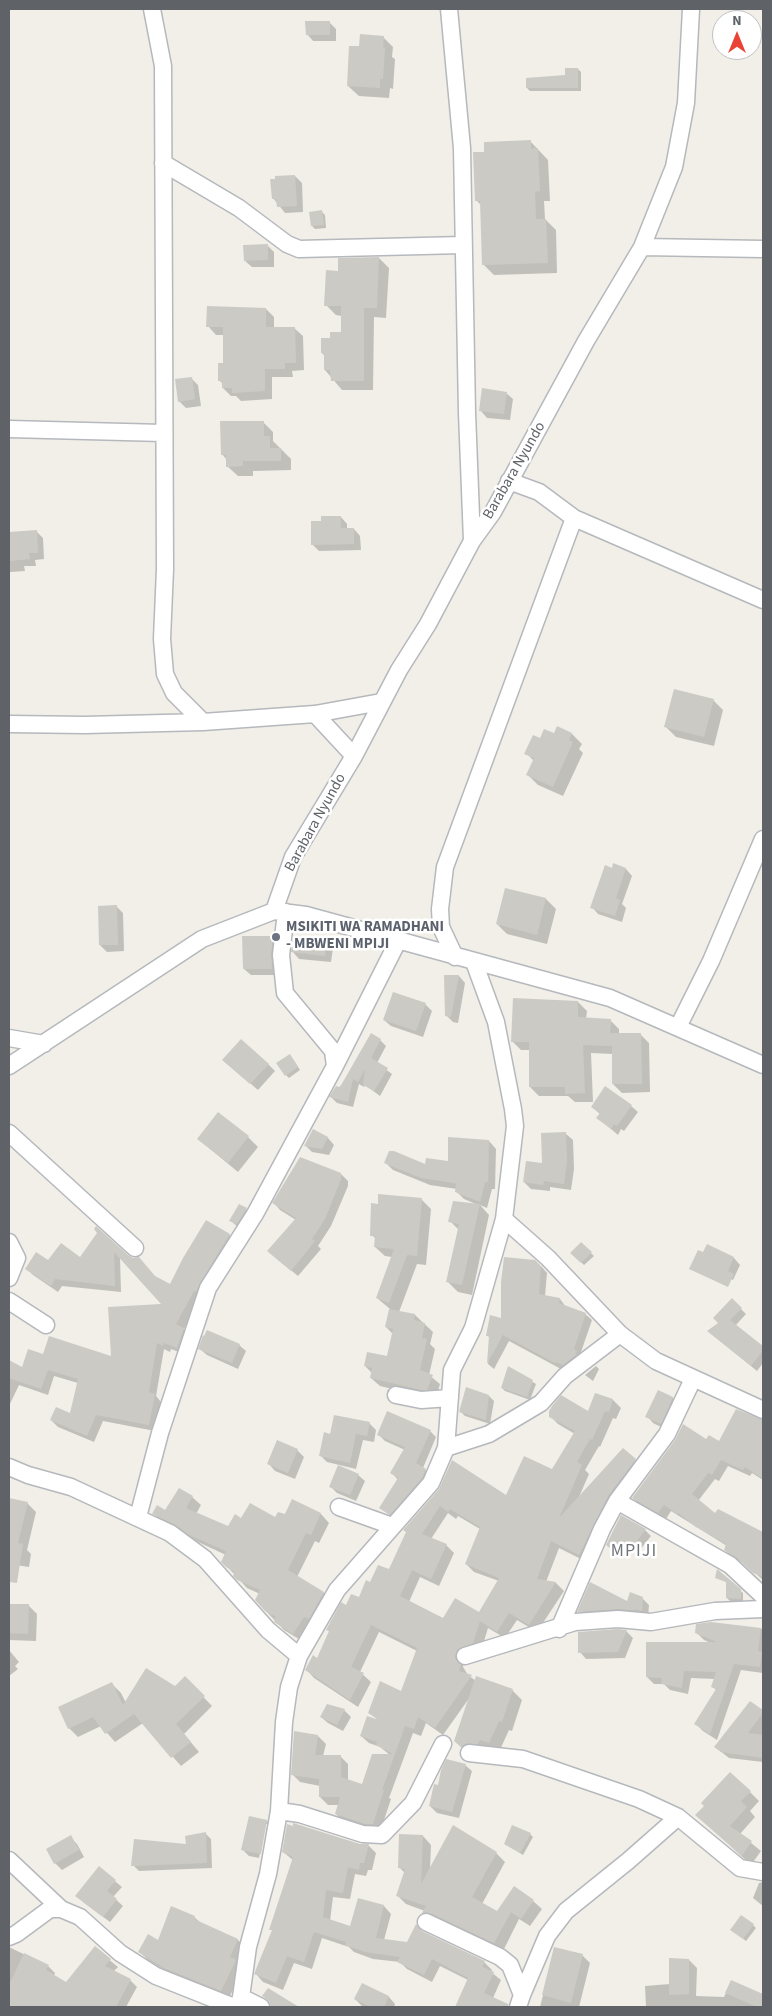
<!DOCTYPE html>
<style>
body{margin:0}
#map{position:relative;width:772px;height:2016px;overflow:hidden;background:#f1efe8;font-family:"Source Sans 3",sans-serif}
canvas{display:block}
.frame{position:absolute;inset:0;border:10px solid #5f6368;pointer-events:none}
.north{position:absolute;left:712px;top:10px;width:50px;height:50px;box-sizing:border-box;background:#fff;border:1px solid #bfc1c3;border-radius:50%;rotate:0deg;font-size:14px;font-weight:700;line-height:20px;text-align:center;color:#5f6368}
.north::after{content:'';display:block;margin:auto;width:18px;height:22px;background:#ea4335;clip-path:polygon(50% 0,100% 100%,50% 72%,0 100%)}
</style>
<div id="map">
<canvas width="772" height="2016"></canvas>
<div class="frame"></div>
<div class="north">N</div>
</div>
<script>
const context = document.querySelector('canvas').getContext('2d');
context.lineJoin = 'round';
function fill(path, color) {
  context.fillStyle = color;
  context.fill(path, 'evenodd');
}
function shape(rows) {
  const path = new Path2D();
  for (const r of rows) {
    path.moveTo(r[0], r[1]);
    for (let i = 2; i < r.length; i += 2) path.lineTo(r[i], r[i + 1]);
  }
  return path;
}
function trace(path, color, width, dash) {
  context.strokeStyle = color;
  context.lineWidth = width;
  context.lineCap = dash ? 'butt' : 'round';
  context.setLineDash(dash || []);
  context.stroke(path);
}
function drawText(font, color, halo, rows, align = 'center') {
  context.font = font + ' "Source Sans 3",sans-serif';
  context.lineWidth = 5;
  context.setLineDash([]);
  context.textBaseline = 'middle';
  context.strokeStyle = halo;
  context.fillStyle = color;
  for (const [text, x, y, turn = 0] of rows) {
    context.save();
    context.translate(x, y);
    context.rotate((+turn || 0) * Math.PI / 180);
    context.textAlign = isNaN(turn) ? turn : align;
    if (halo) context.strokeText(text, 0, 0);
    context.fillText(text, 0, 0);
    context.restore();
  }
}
const shadow = shape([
 [329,22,336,29,336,41,313,41,307,34],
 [383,37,393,47,392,57,395,59,393,89,390,88,389,98,359,96,348,86,360,47],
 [578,69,581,72,581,91,530,91,527,88,566,76],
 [530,141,548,160,550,201,544,201,545,219,556,230,557,273,494,275,483,264,482,206,476,200,486,153],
 [295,176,302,183,303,212,285,213,273,198],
 [322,212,325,215,326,228,315,229,312,226],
 [267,245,274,252,274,267,252,267,245,261],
 [379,258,389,268,386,318,374,317,373,390,342,390,325,370,325,356,322,353,332,339,342,333,342,316,336,315,326,305],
 [266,309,274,317,274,328,294,328,303,336,304,370,292,371,293,377,272,377,272,399,241,401,236,396,231,396,223,388,223,384,219,380,224,365,224,335,216,335,208,326],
 [191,378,198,385,201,406,186,408,179,401],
 [506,393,513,399,510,420,487,418,481,411],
 [263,422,273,432,273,441,291,459,291,470,253,471,253,476,238,476,227,466,227,460,222,454],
 [341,517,347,524,347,529,354,529,360,536,361,550,319,551,312,544,322,522],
 [36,531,43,538,44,559,35,560,36,566,24,566,25,571,10,572,9,571,9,533],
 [713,700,723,710,714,746,676,737,666,727],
 [558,728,572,734,582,744,579,749,583,753,563,796,538,785,528,775,534,761,526,753,540,740,555,735],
 [614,865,626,869,632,876,622,904,626,908,622,922,598,914,592,907],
 [506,889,546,899,556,909,547,944,507,934,497,924],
 [116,906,123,913,124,951,107,952,100,945],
 [273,937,279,944,278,975,251,975,244,969],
 [326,941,333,948,331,962,299,959,293,952],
 [459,976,465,983,458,1023,453,1022,447,1016,446,977],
 [578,1002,587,1011,586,1019,610,1020,619,1029,619,1034,640,1034,649,1043,650,1092,622,1093,613,1084,613,1054,591,1053,593,1102,575,1102,568,1096,539,1096,530,1087,530,1050,521,1050,512,1041],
 [425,1004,432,1011,423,1037,391,1026,384,1020],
 [380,1040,386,1046,377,1063,392,1074,380,1096,365,1085,364,1087,359,1084,353,1107,337,1103,331,1097],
 [293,1059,300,1070,289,1078,286,1075],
 [268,1064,275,1071,258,1090,230,1066],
 [631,1106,638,1112,624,1131,621,1129,618,1135,598,1118,600,1114,592,1107],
 [314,1131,328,1138,334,1145,329,1155,312,1152,306,1146],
 [566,1134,573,1140,574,1169,571,1190,550,1187,550,1191,531,1189,524,1182,543,1164],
 [248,1137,258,1147,238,1172,198,1139],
 [489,1141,496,1149,495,1189,492,1189,487,1208,480,1205,489,1215,472,1295,458,1292,447,1281,459,1230,450,1221,476,1204,464,1199,456,1191,457,1189,430,1185,393,1170,386,1163,426,1165,449,1163],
 [341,1174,348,1181,348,1186,331,1226,318,1246,321,1249,298,1276,276,1258,296,1220,280,1210,274,1203],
 [422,1200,431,1209,426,1265,417,1264,399,1312,415,1315,433,1332,430,1344,435,1349,429,1375,440,1384,436,1398,431,1398,380,1386,371,1378,372,1373,365,1366,387,1357,393,1334,386,1327,390,1309,377,1298,392,1257,385,1256,375,1247,376,1239,372,1235,379,1205],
 [246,1209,253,1216,238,1227,231,1221],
 [207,1222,229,1235,236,1242,201,1297,184,1329,190,1336,184,1354,171,1349,170,1352,164,1349,156,1396,161,1402,155,1431,103,1421,94,1442,58,1427,51,1420,70,1415,78,1383,54,1376,48,1395,19,1385,9,1406,9,1362,23,1369,44,1356,112,1358,163,1305,120,1257,121,1292,62,1286,58,1292,33,1275,27,1269,49,1261,81,1258,98,1233,156,1277,171,1285],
 [581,1244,594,1256,584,1265,572,1253],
 [708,1246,734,1258,740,1265,733,1280,707,1267],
 [541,1266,547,1273,545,1296,560,1299,566,1307,585,1314,592,1320,580,1355,570,1371,562,1367,561,1369,509,1341,494,1369,488,1364,490,1338,487,1335,502,1319],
 [732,1300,746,1314,735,1326,763,1347,763,1363,757,1371,714,1336],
 [239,1345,246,1351,238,1369,207,1355,200,1349],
 [596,1366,599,1369,593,1381,585,1375],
 [509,1368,536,1384,530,1400,505,1391,502,1388],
 [658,1391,673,1398,679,1405,667,1430,653,1423,647,1416],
 [596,1394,613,1400,621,1408,616,1419,613,1418,600,1447,599,1446,585,1470,589,1474,579,1497,635,1460,643,1468,587,1562,559,1548,546,1582,556,1583,564,1591,537,1632,517,1620,505,1638,488,1628,481,1651,465,1657,463,1667,468,1675,476,1681,512,1690,522,1700,512,1731,509,1730,499,1752,466,1751,455,1741,470,1697,443,1735,426,1723,421,1736,413,1733,389,1798,391,1799,380,1832,344,1822,336,1814,339,1805,328,1805,320,1797,320,1786,300,1782,292,1774,318,1736,326,1744,323,1756,340,1756,348,1764,348,1781,363,1785,390,1755,380,1747,369,1743,361,1736,379,1721,370,1713,402,1692,417,1651,379,1632,360,1672,371,1682,358,1707,314,1678,307,1670,317,1660,330,1632,327,1629,347,1607,359,1599,371,1584,389,1571,440,1490,506,1497,552,1470,575,1434,558,1424,550,1416,589,1412],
 [448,1513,456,1519,458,1516,480,1529,466,1564,474,1572,499,1581,479,1614,444,1619,409,1602,420,1577,439,1586,454,1553,446,1545,431,1539],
 [489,1396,494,1401,490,1424,465,1416,460,1411],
 [369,1423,376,1430,374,1442,363,1440,356,1469,327,1462,320,1455,331,1435],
 [757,1427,763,1431,763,1480,752,1473,750,1476,728,1466,719,1481,715,1479,698,1501,716,1515,718,1511,763,1533,763,1580,745,1564,732,1557,725,1550,727,1546,671,1511,666,1519,640,1505,633,1498,707,1441,720,1442],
 [430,1431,436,1437,423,1468,432,1476,397,1520,380,1508,398,1480,392,1473,405,1450,385,1441,378,1434],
 [297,1450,304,1457,295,1479,275,1471,269,1464],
 [358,1475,365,1481,356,1501,337,1493,330,1486],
 [192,1497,201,1505,196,1514,229,1528,242,1520,276,1519,285,1516,293,1501,321,1514,329,1523,319,1543,315,1541,297,1577,324,1593,332,1602,302,1641,284,1630,265,1610,260,1594,247,1588,223,1562,226,1555,198,1542,184,1532,162,1522,154,1514,166,1511],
 [9,1499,27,1503,36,1512,27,1550,31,1554,29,1567,9,1564],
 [645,1530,651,1536,639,1551,633,1546,624,1558,614,1551],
 [718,1571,743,1593,743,1601,730,1601,727,1598,728,1583,716,1577],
 [642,1598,649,1605,648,1617,585,1618,579,1612,627,1603],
 [9,1605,29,1606,37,1614,36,1641,9,1640],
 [711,1623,763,1629,763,1673,741,1670,717,1740,703,1731,696,1724,717,1691,713,1687,715,1679,691,1678,688,1694,670,1690,664,1684,654,1684,647,1677,711,1643,704,1640,696,1632],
 [626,1631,633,1638,625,1658,586,1659,580,1652],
 [9,1650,19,1662,15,1666,18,1669,9,1676],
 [185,1678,212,1706,184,1734,199,1752,181,1766,143,1723,115,1742,101,1726,78,1737,69,1728,112,1684,121,1693,126,1703,175,1688],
 [750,1702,763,1712,762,1729,763,1762,729,1758,715,1747],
 [344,1710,351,1717,343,1731,328,1723,321,1717],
 [465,1765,472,1771,459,1818,437,1813,430,1806,439,1787],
 [750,1792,759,1801,750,1811,755,1817,740,1834,761,1851,751,1865,697,1815],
 [267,1821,273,1828,268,1860,262,1859,268,1824,265,1824,259,1858,249,1856,242,1849],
 [205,1833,211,1839,212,1868,139,1871,133,1865,188,1846],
 [530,1834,533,1837,523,1855,505,1844],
 [423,1836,431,1845,430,1870,496,1853,505,1862,482,1904,497,1913,533,1901,542,1909,530,1926,519,1919,503,1951,432,1921,424,1913,425,1911,406,1904,397,1895,405,1873,399,1867],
 [70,1837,77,1844,84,1857,62,1870,55,1863],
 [360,1845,369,1846,376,1853,372,1870,368,1870,366,1876,355,1874,350,1899,333,1897,330,1921,351,1927,384,1906,391,1914,384,1940,408,1944,424,1933,484,1962,492,1970,491,1972,501,1980,493,1998,510,2007,456,2007,468,1980,440,1966,432,1982,407,1969,400,1962,373,1959,354,1952,349,1947,322,1938,312,1969,294,1963,283,1990,263,1982,256,1974,273,1931,271,1929,293,1860,283,1852],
 [99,1868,122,1887,113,1897,123,1906,110,1922,83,1902],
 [763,1882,763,1906,753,1898,759,1883],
 [194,1917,202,1924,238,1940,246,1949,243,1969,229,1998,174,1976,148,1960,140,1952,159,1942],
 [753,1925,756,1928,746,1941,732,1930],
 [9,1947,48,1966,55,1973,54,1976,66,1984,95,1948,118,1967,113,1972,130,1980,137,1987,126,2007,9,2007],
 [555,1948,583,1956,590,1963,579,2007,540,2007],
 [689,1960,697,1968,696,1996,724,1997,731,1982,763,1996,763,2007,646,2007,645,1986,670,1984],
 [362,1984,389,1997,395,2004,394,2007,362,2006,355,1999]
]);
const building = shape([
 [305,21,330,21,330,35,306,35],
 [360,34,384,36,383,47,385,48,383,79,380,79,380,88,347,86,349,46,359,46],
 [565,68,578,68,578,88,526,88,526,78,565,75],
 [531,140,531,149,538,148,540,191,535,192,536,219,546,219,548,263,482,265,480,201,475,201,473,152,484,152,484,142],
 [295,175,297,206,277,207,276,199,272,199,270,179,275,179,275,176],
 [322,210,324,225,311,226,309,212],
 [268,244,268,260,244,261,243,245],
 [379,257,377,308,364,308,364,381,331,381,330,370,324,370,324,353,321,353,321,338,330,338,330,332,341,332,341,306,324,306,326,270,338,271,338,258],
 [207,306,266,308,266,327,295,327,296,363,285,363,285,369,265,369,265,391,232,393,232,388,222,388,222,381,218,381,218,363,223,363,223,327,206,327],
 [192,377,195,399,178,402,175,379],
 [482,388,507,392,504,414,479,411],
 [220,421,264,421,264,436,270,436,270,448,281,448,281,461,243,461,243,466,226,467,226,455,221,455],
 [321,516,341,516,341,528,354,528,354,544,311,545,311,521,321,521],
 [37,530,38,553,29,553,30,559,9,561,9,532],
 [674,689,714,699,704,737,664,727],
 [557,726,572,733,569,740,573,742,553,787,526,775,534,758,524,754,533,735,540,738,544,729,554,733],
 [613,863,626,868,616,898,620,900,615,916,590,908,605,865,612,868],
 [505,888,546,898,537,935,496,924],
 [117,905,118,945,99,945,98,906],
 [242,936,273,936,271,954,272,969,243,969],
 [293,936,327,940,325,956,291,952],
 [444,975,459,975,451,1017,445,1016],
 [393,992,426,1003,416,1031,383,1020],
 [513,998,578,1001,578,1017,611,1019,610,1033,641,1033,642,1084,612,1084,612,1046,583,1045,585,1093,565,1094,565,1087,529,1087,529,1042,511,1042],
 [371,1033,381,1039,371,1058,388,1068,374,1091,363,1085,365,1069,358,1082,353,1079,348,1102,329,1097,336,1086,340,1087],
 [241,1039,269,1064,250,1084,222,1060],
 [290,1054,298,1067,285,1076,276,1063],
 [605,1086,632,1105,617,1126,614,1124,611,1129,596,1118,600,1113,591,1107],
 [218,1112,249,1136,228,1163,197,1139],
 [313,1129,328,1137,322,1149,304,1146],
 [566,1132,567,1162,564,1184,544,1181,543,1185,523,1182,526,1161,542,1163,541,1133],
 [448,1137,489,1140,488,1182,485,1182,480,1202,455,1192,456,1184,454,1183,421,1178,384,1163,389,1151,394,1151,425,1164,426,1158,448,1161],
 [300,1157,341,1173,341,1179,325,1219,312,1239,315,1241,291,1271,267,1251,296,1218,272,1203],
 [378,1194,422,1198,417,1256,407,1255,389,1303,376,1298,394,1249,374,1247,375,1236,370,1236,371,1203,378,1204],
 [453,1201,480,1204,462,1285,446,1282,459,1224,448,1222],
 [239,1204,247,1208,237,1224,229,1221],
 [206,1220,230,1234,200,1283,196,1292,194,1291,176,1324,184,1328,177,1348,164,1343,163,1346,157,1343,149,1392,155,1394,149,1425,96,1415,87,1436,50,1420,56,1407,70,1413,78,1379,48,1370,41,1389,9,1378,9,1360,22,1367,28,1349,43,1354,49,1336,111,1356,108,1307,161,1304,114,1252,115,1286,55,1279,51,1286,25,1269,36,1252,48,1260,61,1243,80,1257,97,1233,94,1229,96,1226,128,1255,133,1258,139,1257,155,1276,170,1284,183,1258],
 [581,1242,592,1252,581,1263,570,1253],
 [707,1244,734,1257,728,1271,734,1274,728,1287,689,1269,698,1250,703,1252],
 [504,1257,535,1260,541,1266,539,1294,560,1298,559,1303,586,1313,574,1349,577,1351,575,1353,577,1354,563,1365,556,1362,555,1363,503,1335,487,1364,489,1336,486,1336,490,1315,501,1318,501,1282],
 [732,1298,742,1308,730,1320,763,1346,763,1350,751,1366,707,1331,718,1323,713,1318],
 [389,1309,415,1314,414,1320,425,1323,422,1338,427,1339,420,1370,433,1375,427,1390,422,1390,370,1378,372,1368,364,1366,367,1352,387,1356,393,1329,385,1327],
 [207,1330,240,1344,232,1363,198,1349,203,1335,204,1336],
 [508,1366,533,1380,527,1397,501,1388],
 [466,1387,489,1395,486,1420,459,1412],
 [658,1390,673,1397,661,1424,645,1417],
 [595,1393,613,1399,609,1412,605,1411,592,1440,590,1439,577,1462,582,1465,559,1518,623,1448,636,1459,608,1496,579,1555,551,1541,537,1579,556,1582,529,1625,509,1613,497,1632,480,1621,473,1643,457,1650,455,1658,461,1665,459,1671,472,1675,435,1728,418,1717,414,1729,405,1726,382,1790,384,1790,373,1824,365,1824,335,1814,340,1797,319,1797,319,1779,291,1775,294,1731,318,1735,315,1755,341,1755,341,1777,362,1784,372,1754,393,1754,376,1745,377,1742,360,1736,367,1716,379,1720,368,1713,380,1681,401,1691,417,1648,371,1625,351,1667,364,1673,350,1700,305,1670,313,1655,317,1658,329,1631,326,1630,341,1602,346,1605,351,1594,359,1597,366,1580,370,1582,378,1565,389,1569,406,1532,403,1530,439,1489,452,1460,506,1495,524,1456,552,1469,575,1431,549,1417,549,1411,552,1406,561,1395,588,1411],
 [440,1506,448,1512,450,1509,480,1527,465,1564,499,1578,479,1612,455,1598,443,1618,400,1596,412,1570,431,1579,447,1544,422,1534],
 [736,1409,763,1420,763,1479,745,1467,743,1470,721,1460,712,1475,708,1473,692,1494,715,1513,718,1509,763,1532,763,1577,753,1573,737,1558,724,1550,726,1544,696,1527,678,1513,677,1514,664,1505,658,1513,632,1498,675,1440,683,1424,706,1439,709,1435,719,1441],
 [387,1411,431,1430,416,1463,426,1469,422,1478,390,1515,379,1508,398,1478,390,1473,405,1447,377,1435],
 [334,1415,370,1422,367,1436,356,1434,350,1463,319,1456,324,1432,330,1434],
 [277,1440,298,1449,288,1473,267,1464],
 [338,1465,359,1474,350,1495,329,1487],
 [179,1488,193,1496,186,1508,228,1526,235,1514,241,1518,250,1503,275,1517,278,1512,285,1514,292,1499,321,1513,311,1535,306,1533,288,1570,324,1592,309,1619,304,1617,293,1634,274,1622,276,1617,265,1611,255,1600,260,1590,237,1580,233,1576,235,1572,226,1567,221,1562,226,1551,187,1534,174,1524,152,1514,157,1505,165,1510],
 [9,1498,28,1502,18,1543,23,1544,17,1583,9,1582],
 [621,1515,646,1529,633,1546,627,1542,617,1554,606,1545],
 [717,1569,741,1589,741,1599,726,1598,726,1582,715,1578],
 [590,1582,627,1601,630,1592,643,1597,642,1611,635,1609,635,1610,617,1609,577,1612],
 [9,1604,29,1604,28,1634,9,1633],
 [711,1622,761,1628,758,1651,762,1652,760,1667,734,1664,710,1734,694,1724,716,1689,711,1687,716,1672,684,1671,682,1688,661,1684,662,1678,646,1677,646,1642,717,1642,695,1633,696,1624],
 [618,1629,627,1630,618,1652,578,1653,578,1632],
 [146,1668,175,1686,185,1676,205,1696,176,1724,191,1742,171,1758,134,1714,105,1734,93,1717,68,1729,58,1707,112,1682,123,1705],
 [476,1676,513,1689,502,1722,499,1721,489,1743,480,1740,478,1744,465,1744,461,1747,454,1741],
 [750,1701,763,1710,763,1713,748,1733,763,1735,763,1758,721,1752,714,1747],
 [327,1704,345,1709,337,1725,320,1717],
 [446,1759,466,1764,452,1812,429,1806,434,1784,438,1785,441,1770],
 [730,1772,751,1791,741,1801,747,1807,730,1826,752,1841,742,1856,695,1815,704,1806,701,1803],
 [249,1816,267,1820,261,1854,241,1850],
 [293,1823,360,1844,369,1844,364,1863,360,1863,359,1870,348,1867,343,1893,326,1890,323,1917,350,1926,358,1898,384,1905,376,1938,407,1942,416,1924,422,1931,485,1961,482,1967,494,1972,484,1993,508,2004,508,2007,455,2007,468,1978,432,1959,424,1975,397,1962,400,1957,365,1952,345,1945,346,1942,314,1932,304,1962,287,1956,276,1983,254,1974,272,1930,269,1930,293,1857,282,1852,287,1824,293,1826],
 [453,1825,497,1852,472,1897,497,1911,514,1886,534,1900,521,1919,511,1912,494,1943,430,1913,422,1913,426,1906,396,1896,405,1869,398,1868,399,1834,423,1835,421,1884],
 [512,1825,531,1833,520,1853,504,1844],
 [206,1832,207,1863,131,1866,134,1839,186,1844,185,1836],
 [71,1835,79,1850,54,1864,46,1849],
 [99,1866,116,1880,107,1891,117,1899,103,1917,75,1896],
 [171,1906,195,1916,194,1919,238,1939,230,1957,236,1960,221,1991,164,1968,138,1952,148,1934,158,1940],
 [741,1915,754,1924,743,1939,730,1930],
 [95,1946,111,1959,105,1966,131,1979,116,2007,9,2007,9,1985,24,1953,49,1965,46,1970,66,1982],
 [554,1947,583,1954,571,2003,542,1995],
 [669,1958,689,1959,689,1994,669,1995],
 [731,1980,763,1994,763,2007,757,2007,725,1993],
 [362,1983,389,1996,384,2007,370,2007,354,1999],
 [268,1988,299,2007,271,2007,269,2001,262,1996]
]);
const minor = shape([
 [152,9,163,66,165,569,162,639,165,674,174,693,203,722],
 [449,9,462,148,467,413,472,541],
 [163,163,239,208,287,244,299,249,463,245],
 [642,247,763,249],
 [9,429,163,433],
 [509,481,539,492,574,518,763,600],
 [315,714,354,756],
 [9,724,85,725,203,722,315,714,381,702],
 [274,911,293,857,354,756,399,670,428,624,472,541,493,512,586,341,642,247,674,167,686,103,691,9],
 [286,912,281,955,285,993,333,1051,335,1066],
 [455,957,441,927,440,909,445,867,574,518],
 [678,1027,711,961,763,839],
 [9,1038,44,1044],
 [9,1066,202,939,274,911,306,915,610,998,763,1065],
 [9,1133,135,1248],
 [504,1219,548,1258,620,1334,656,1361,763,1410],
 [9,1242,17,1258,9,1278],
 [9,1301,46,1325],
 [396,1395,421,1400,450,1398],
 [446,1448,489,1434,541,1403,565,1376,620,1334],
 [9,1467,28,1475,71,1487,170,1533,205,1559,268,1630,299,1656],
 [617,1501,730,1565,763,1596],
 [339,1507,392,1526],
 [138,1517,160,1433,208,1288,255,1214,335,1066,398,941],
 [559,1629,602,1529,617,1501,667,1434,693,1379],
 [465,1656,575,1622,618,1619,651,1622,715,1611,763,1609],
 [469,1753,523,1759,639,1799,678,1817,740,1868,763,1872],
 [279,1811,300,1814,363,1834,382,1835,413,1803,443,1744],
 [9,1860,61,1909],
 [426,1922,500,1957,510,1965,522,1995,518,2007],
 [9,1937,16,1934,50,1909,61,1909,80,1917,120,1953,156,1976,234,2007],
 [522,1995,547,1936,566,1911,628,1861,678,1817],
 [241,1997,261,2007],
 [238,2007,241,1997,248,1947,268,1874,279,1811,284,1722,289,1687,299,1656,337,1590,431,1483,446,1448,452,1370,473,1328,504,1219,515,1126,513,1109,496,1022,474,962]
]);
const markers = [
 [276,937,5,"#6b7280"]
];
const streetNames = [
 ["Barabara Nyundo",515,471,-60],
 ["Barabara Nyundo",316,823,-61]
];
const worshipNames = [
 ["MSIKITI WA RAMADHANI",286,928],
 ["- MBWENI MPIJI",286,945]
];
const quarterNames = [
 ["MPIJI",634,1552]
];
fill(shadow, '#0003');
fill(building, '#cccac5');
trace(minor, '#b5b8bc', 19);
trace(minor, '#fff', 16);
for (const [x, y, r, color] of markers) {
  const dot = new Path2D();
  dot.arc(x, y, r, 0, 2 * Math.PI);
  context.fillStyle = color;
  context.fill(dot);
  trace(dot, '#fff', 2);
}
drawText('15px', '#5f6368', '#fff', streetNames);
drawText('bold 15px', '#5b616d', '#fff', worshipNames, 'left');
context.letterSpacing = '1px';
drawText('18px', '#70757a', '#fff', quarterNames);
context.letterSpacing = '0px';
</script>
